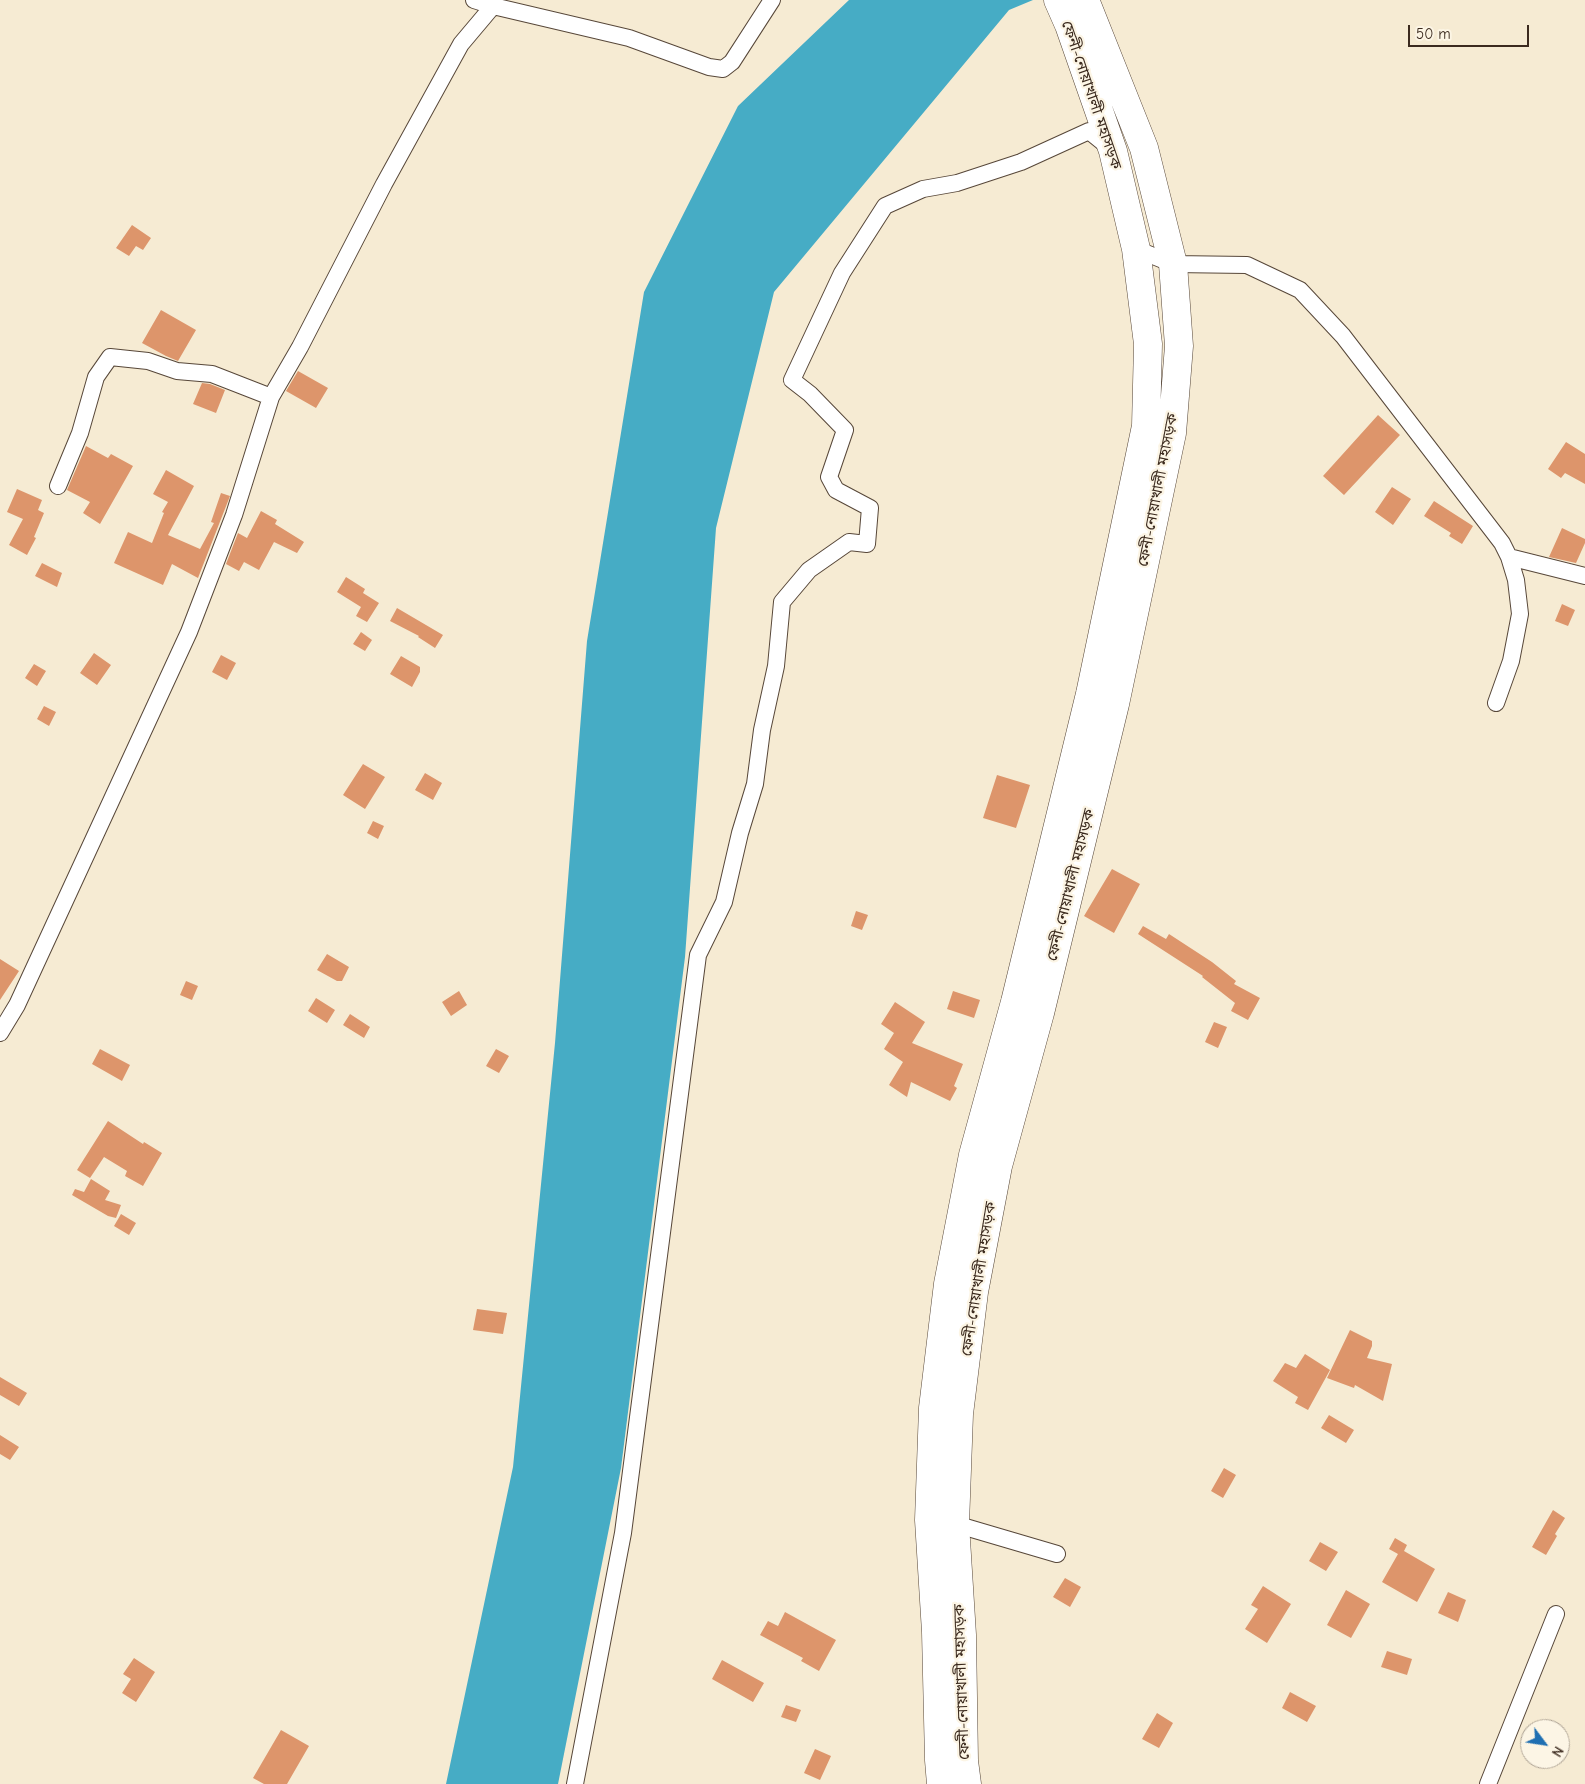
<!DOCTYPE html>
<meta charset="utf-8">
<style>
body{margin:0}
#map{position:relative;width:1585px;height:1784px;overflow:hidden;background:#f6ebd3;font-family:"Comic Neue",sans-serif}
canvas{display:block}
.north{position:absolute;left:1520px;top:1719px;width:50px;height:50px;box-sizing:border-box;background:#fcf5e5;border:1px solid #afa495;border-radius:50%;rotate:121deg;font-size:14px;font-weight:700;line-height:20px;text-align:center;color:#3b2a1e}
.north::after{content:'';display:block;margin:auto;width:18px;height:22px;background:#1f6fb2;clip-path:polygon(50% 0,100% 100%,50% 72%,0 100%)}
.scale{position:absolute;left:1408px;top:25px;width:121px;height:22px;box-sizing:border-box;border:2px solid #3b2a1e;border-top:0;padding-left:6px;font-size:15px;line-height:18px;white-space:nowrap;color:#3b2a1e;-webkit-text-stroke:4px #fcf5e5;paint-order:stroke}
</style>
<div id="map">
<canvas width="1585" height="1784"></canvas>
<div class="north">N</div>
<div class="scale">50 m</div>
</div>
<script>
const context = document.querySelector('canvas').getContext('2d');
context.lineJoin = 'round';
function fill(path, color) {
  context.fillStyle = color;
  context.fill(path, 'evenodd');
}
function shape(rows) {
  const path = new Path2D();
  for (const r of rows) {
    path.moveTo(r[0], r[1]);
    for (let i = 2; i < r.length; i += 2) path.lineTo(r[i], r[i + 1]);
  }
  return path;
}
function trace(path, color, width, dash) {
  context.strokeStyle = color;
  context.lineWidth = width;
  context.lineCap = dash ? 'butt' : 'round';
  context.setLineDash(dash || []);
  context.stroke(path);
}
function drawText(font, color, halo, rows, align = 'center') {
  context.font = font + ' "Comic Neue","Noto Sans Bengali",sans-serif';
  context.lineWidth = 4.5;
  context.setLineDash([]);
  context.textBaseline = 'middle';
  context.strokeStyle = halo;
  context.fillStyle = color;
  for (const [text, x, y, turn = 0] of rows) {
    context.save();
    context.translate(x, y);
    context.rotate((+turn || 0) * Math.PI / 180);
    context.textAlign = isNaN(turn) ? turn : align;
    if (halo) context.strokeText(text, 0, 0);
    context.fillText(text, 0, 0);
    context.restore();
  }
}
const water = shape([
 [849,0,1033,0,1009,10,774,292,716,528,685,957,621,1468,558,1784,446,1784,513,1467,555,1043,587,641,644,292,738,106]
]);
const building = shape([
 [132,225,151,238,143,250,136,246,129,256,116,248],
 [161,310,196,330,178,361,166,356,142,343],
 [298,371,328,388,316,408,286,391],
 [202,383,210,384,225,390,216,413,193,404],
 [1378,415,1400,435,1344,495,1323,476],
 [1566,442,1585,454,1585,484,1565,473,1561,478,1548,469],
 [86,446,108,458,111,454,133,466,100,524,83,513,90,502,67,490],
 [166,470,194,486,168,535,200,549,214,523,211,522,221,493,230,496,198,578,172,564,163,585,114,563,128,532,152,543,164,513,162,512,168,502,153,494],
 [1392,487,1411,499,1393,525,1375,512],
 [17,489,42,500,38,510,44,513,34,537,36,538,27,555,9,545,23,519,7,512],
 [1434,501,1473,526,1462,544,1449,536,1451,533,1424,516],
 [261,511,277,520,275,524,304,542,297,553,274,542,259,570,244,562,239,571,226,564,238,533,247,538],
 [1562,528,1585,539,1585,543,1576,563,1549,557],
 [42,563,62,573,57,587,35,576],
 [346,577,365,589,363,593,379,603,367,622,356,616,361,607,337,592],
 [1562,604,1575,610,1568,626,1555,621],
 [397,608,443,635,435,648,418,637,419,636,390,621],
 [361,632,372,640,365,651,353,644],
 [94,653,111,665,97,685,80,673],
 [221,655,236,663,227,680,212,672],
 [401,656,420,667,420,672,412,687,390,674],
 [34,664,46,671,37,686,25,678],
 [44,706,56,712,49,726,37,719],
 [363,764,385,777,365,809,343,795],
 [425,773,442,783,433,800,415,790],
 [997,775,1030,785,1016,828,983,818],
 [373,821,384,826,378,839,367,833],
 [1112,869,1140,884,1114,933,1084,916],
 [856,911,868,915,862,930,851,926],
 [1143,926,1166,939,1169,934,1212,962,1236,981,1234,984,1260,998,1248,1020,1231,1011,1235,1003,1202,977,1203,976,1138,934],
 [327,954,349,967,342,981,337,981,317,970],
 [0,959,19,971,0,1000],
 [186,981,198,986,192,1000,180,995],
 [459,991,467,1005,451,1016,442,1002],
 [953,991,980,1000,974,1018,947,1009],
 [316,998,335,1010,327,1023,308,1011],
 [895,1002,925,1022,912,1043,963,1064,954,1086,957,1088,950,1101,911,1082,907,1097,889,1085,903,1062,884,1049,894,1033,881,1024],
 [350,1014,370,1027,364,1038,343,1025],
 [1214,1022,1227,1027,1218,1048,1205,1042],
 [100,1049,130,1065,122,1081,92,1064],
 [496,1049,509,1056,499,1073,486,1066],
 [108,1121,143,1144,144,1142,162,1153,143,1186,125,1176,127,1171,104,1157,90,1178,77,1170],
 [91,1179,110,1191,105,1200,121,1205,116,1218,108,1216,72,1195,75,1189,84,1192],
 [121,1214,136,1223,129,1235,114,1226],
 [477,1309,507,1313,503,1334,473,1330],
 [1350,1330,1372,1341,1372,1346,1367,1358,1392,1364,1383,1401,1355,1385,1354,1388,1327,1378],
 [1305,1354,1330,1370,1308,1410,1295,1403,1298,1397,1273,1381,1285,1363,1296,1368],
 [0,1377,27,1393,19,1406,0,1395],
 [1329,1415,1354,1430,1346,1443,1321,1428],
 [0,1435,19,1447,10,1460,0,1454],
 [1224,1468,1236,1475,1223,1498,1211,1491],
 [1553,1510,1565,1518,1555,1534,1557,1536,1546,1555,1532,1547],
 [1395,1538,1407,1545,1404,1551,1435,1569,1417,1602,1382,1582,1398,1554,1389,1549],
 [1320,1542,1338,1552,1326,1571,1309,1561],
 [1065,1578,1081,1587,1070,1607,1053,1597],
 [1263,1586,1291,1604,1267,1643,1245,1629,1258,1609,1251,1605],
 [1346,1590,1370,1604,1351,1638,1327,1625],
 [1448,1592,1466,1600,1458,1622,1438,1613],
 [785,1612,836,1640,819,1671,801,1661,803,1658,760,1635,768,1621,778,1626],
 [1387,1651,1412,1659,1407,1675,1381,1667],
 [134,1658,155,1672,136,1702,122,1693,131,1679,123,1674],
 [722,1660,764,1683,753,1702,712,1679],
 [1290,1692,1316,1706,1307,1722,1282,1708],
 [786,1705,801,1710,796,1722,781,1717],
 [1157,1713,1173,1723,1159,1748,1142,1739],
 [281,1730,309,1746,287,1784,264,1784,253,1778],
 [815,1749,831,1756,820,1780,804,1773]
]);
const minor = shape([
 [474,0,493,6,629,38,709,67,723,69,732,62,772,0],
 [1136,249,1173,264,1247,265,1300,290,1343,336,1502,543,1509,557,1516,580,1520,614,1511,661,1496,703],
 [58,486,80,433,96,377,110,357,148,361,177,371,212,374,271,397],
 [1509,557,1585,576],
 [0,1033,17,1005,189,632,234,515,271,397,300,347,384,184,461,44,493,6],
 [950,1520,955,1524,1057,1554],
 [575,1784,623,1533,698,955,724,902,740,833,755,784,762,730,776,666,782,602,809,570,849,542,867,544,870,508,836,490,829,477,845,430,810,394,792,380,842,273,885,206,923,189,957,183,1021,162,1089,131,1110,148],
 [1488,1784,1556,1614]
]);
const trunk = shape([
 [941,1784,939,1760,936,1632,929,1520,933,1408,948,1284,973,1155,1015,1002,1090,694,1146,426,1148,344,1136,249,1113,151,1069,25,1058,0],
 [967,1784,964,1761,962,1635,955,1524,959,1414,974,1292,998,1166,1040,1013,1115,704,1172,433,1179,346,1173,264,1144,148,1085,0]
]);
const streetNames = [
 ["ফেনী-নোয়াখালী মহাসড়ক",1091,95,71],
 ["ফেনী-নোয়াখালী মহাসড়ক",1158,490,-79],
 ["ফেনী-নোয়াখালী মহাসড়ক",1071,885,-76],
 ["ফেনী-নোয়াখালী মহাসড়ক",979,1279,-81],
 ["ফেনী-নোয়াখালী মহাসড়ক",962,1682,-92]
];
fill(water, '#46acc5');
fill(building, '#dd956b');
trace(minor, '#574739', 18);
trace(trunk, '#574739', 29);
trace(minor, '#fff', 16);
trace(trunk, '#fff', 28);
drawText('15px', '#3b2a1e', '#fcf5e5', streetNames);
</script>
